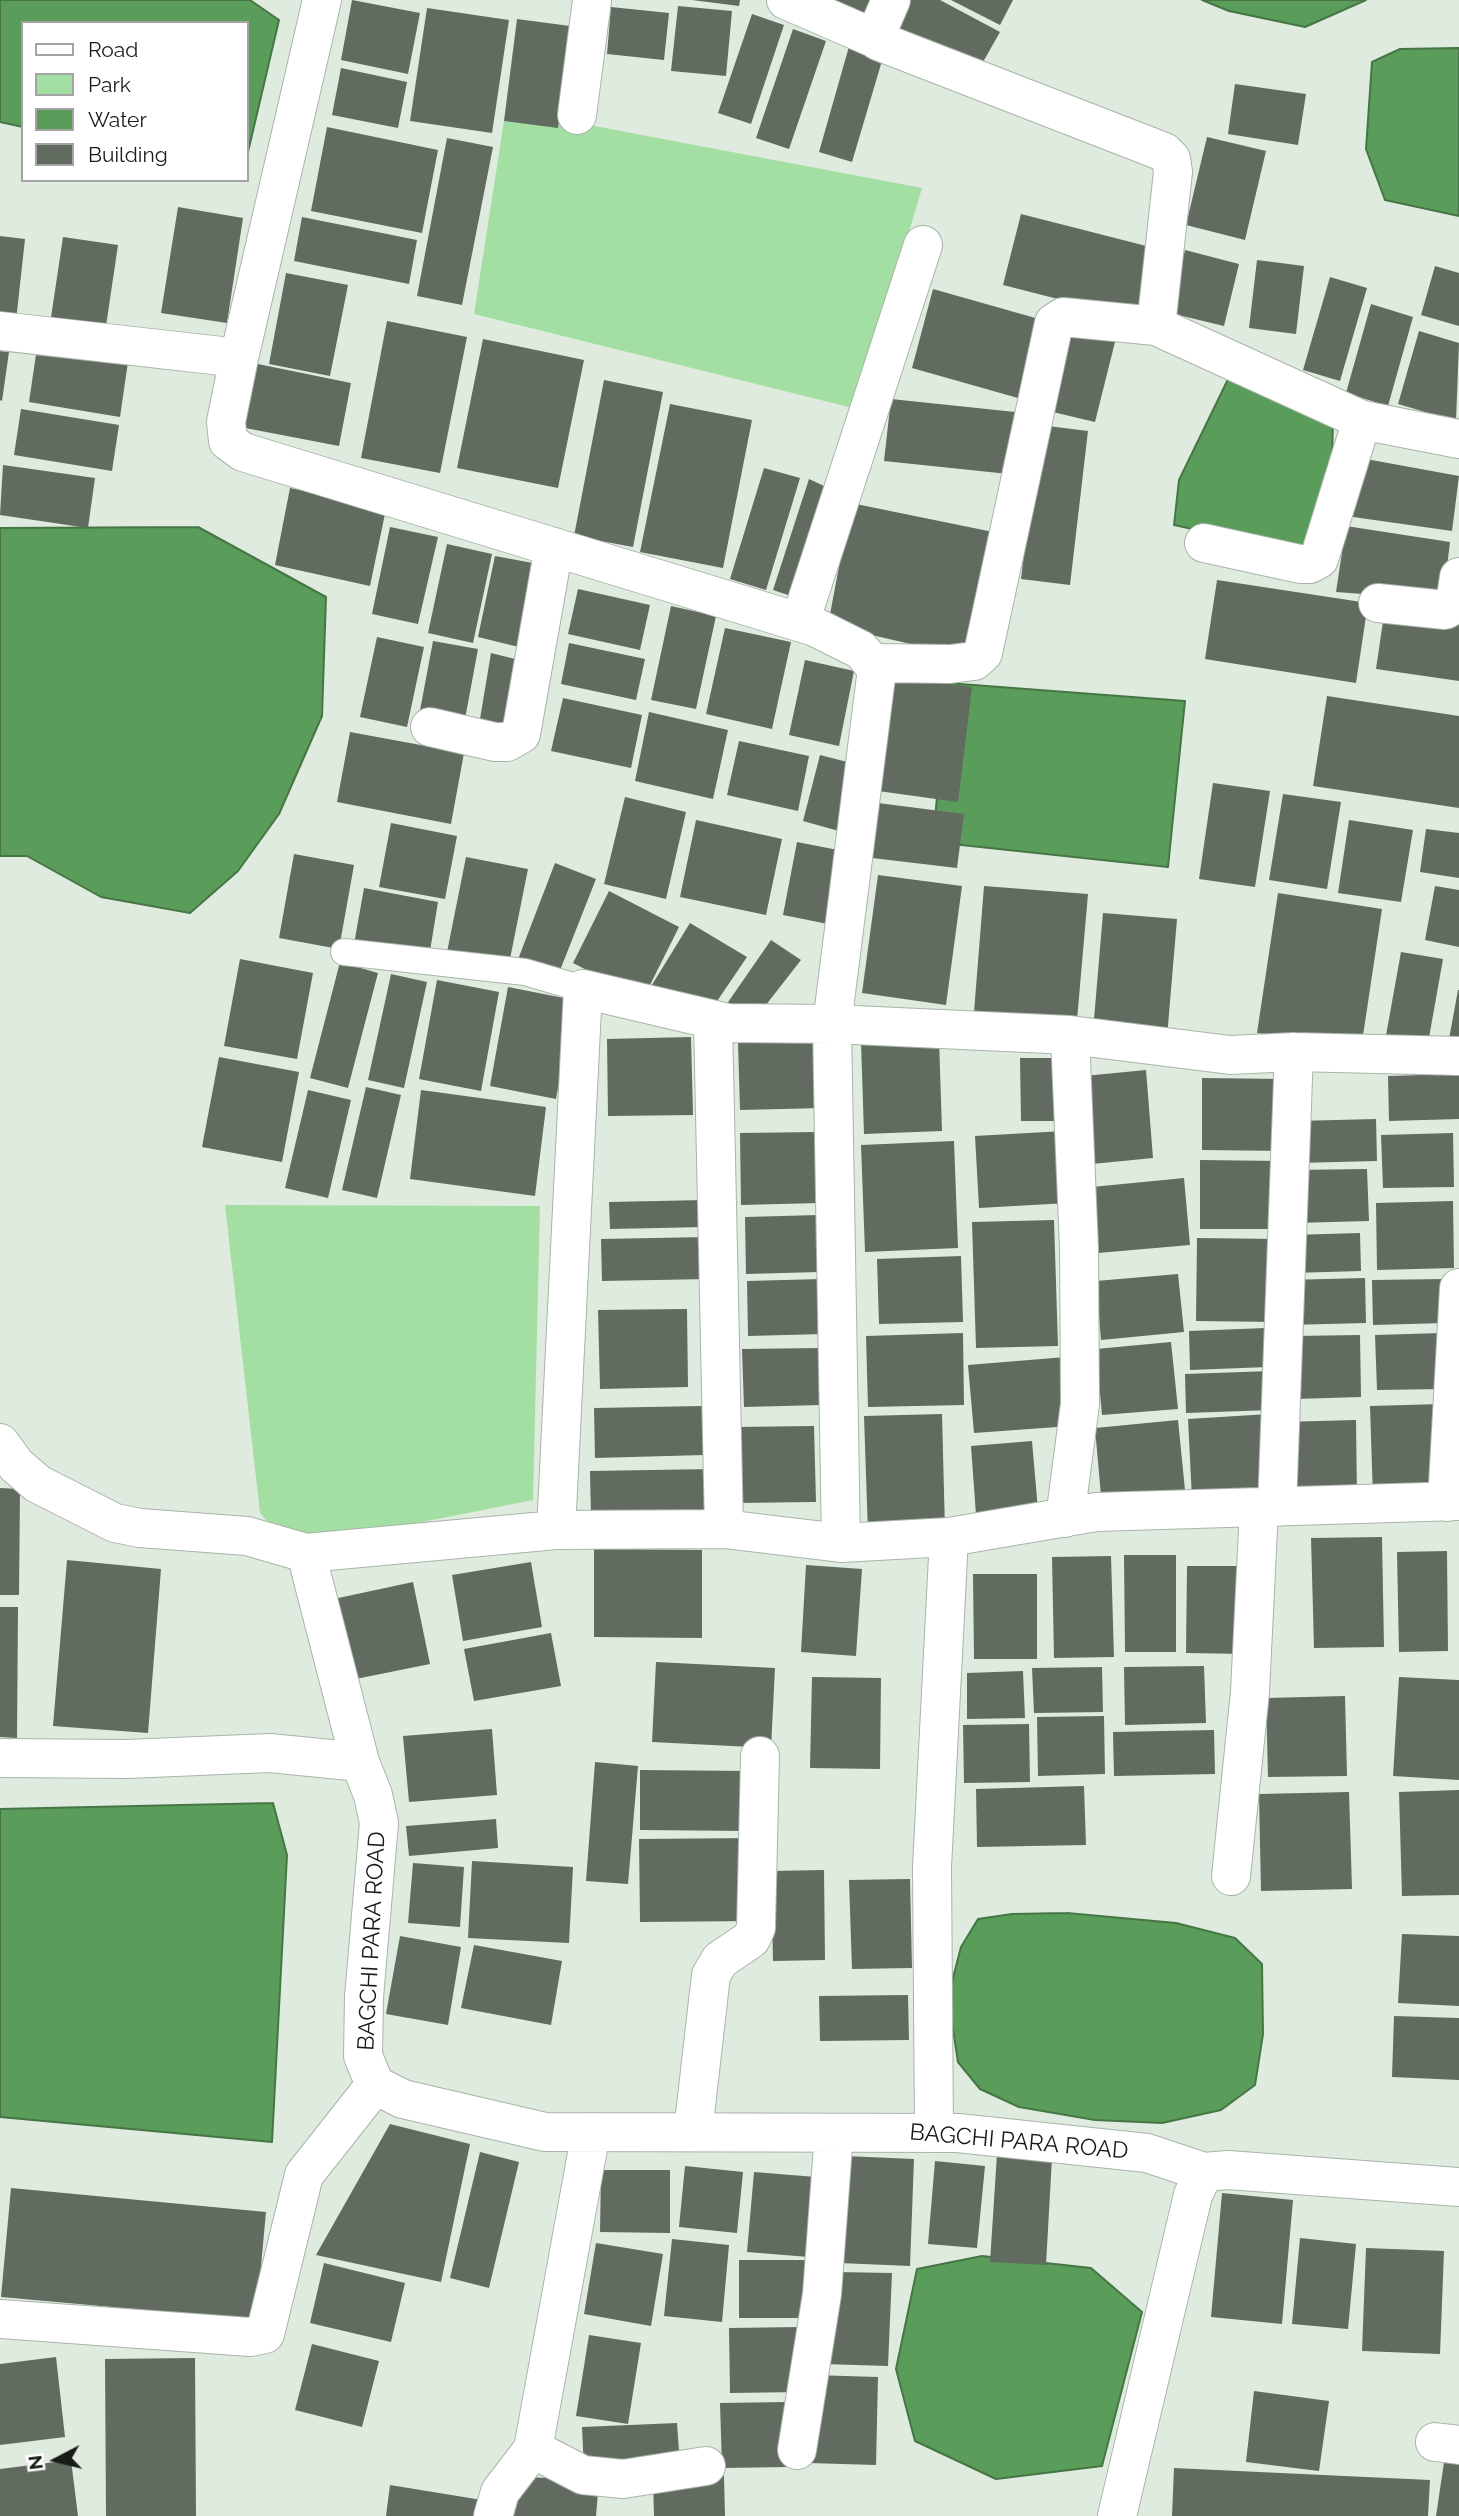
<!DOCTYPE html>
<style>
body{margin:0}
#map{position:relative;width:1459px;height:2516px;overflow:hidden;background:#e0ebdf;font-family:Raleway,sans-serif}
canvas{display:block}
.legend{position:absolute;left:21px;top:21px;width:228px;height:161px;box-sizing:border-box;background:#fff;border:2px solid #a3a4a3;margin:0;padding:9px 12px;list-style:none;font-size:21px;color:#181c18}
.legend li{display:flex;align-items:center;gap:14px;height:35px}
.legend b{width:35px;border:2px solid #a3a4a3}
.north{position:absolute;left:21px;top:2425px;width:70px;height:70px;-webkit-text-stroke:5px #fff;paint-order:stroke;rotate:263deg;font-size:19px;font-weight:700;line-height:28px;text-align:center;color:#181c18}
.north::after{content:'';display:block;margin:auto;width:24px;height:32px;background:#181c18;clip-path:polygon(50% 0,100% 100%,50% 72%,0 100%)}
</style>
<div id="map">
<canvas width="1459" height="2516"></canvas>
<ul class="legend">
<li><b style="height:9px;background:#fff"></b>Road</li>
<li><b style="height:19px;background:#a3dfa2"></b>Park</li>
<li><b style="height:19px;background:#5a9c5a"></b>Water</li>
<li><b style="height:19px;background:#616b60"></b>Building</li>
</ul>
<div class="north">N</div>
</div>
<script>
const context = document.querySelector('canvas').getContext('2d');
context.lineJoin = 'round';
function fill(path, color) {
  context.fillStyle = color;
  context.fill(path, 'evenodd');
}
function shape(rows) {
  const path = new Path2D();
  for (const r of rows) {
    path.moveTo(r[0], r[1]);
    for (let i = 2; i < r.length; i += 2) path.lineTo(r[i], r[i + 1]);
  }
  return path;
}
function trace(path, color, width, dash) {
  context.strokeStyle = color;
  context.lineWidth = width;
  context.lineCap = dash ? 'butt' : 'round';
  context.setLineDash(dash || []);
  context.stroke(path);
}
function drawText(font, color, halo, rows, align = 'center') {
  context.font = font + ' Raleway,sans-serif';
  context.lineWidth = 6;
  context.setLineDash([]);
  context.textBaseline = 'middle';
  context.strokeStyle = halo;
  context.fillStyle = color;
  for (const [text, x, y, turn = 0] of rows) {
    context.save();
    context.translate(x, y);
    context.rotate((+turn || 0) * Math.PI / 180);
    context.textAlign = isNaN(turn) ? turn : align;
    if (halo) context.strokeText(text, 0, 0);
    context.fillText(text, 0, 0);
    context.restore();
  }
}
const green = shape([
 [504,121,584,124,922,188,857,409,474,314],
 [225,1205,540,1206,533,1500,291,1548,260,1513]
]);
const water = shape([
 [0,0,250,0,279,20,248,152,247,23,23,23,23,127,0,122,0,0],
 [1202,0,1366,0,1305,27,1229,11,1202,0],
 [1459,48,1459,216,1385,200,1366,149,1372,62,1400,49,1459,48],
 [1232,371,1333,418,1332,462,1303,553,1174,525,1179,480,1232,371],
 [198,527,326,597,322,716,279,814,238,871,190,913,101,897,27,856,0,856,0,528,198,527],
 [947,683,1185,701,1168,867,933,842,947,683],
 [273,1803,287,1855,272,2142,0,2117,0,1809,273,1803],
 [1067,1913,1176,1923,1235,1938,1262,1964,1263,2034,1255,2085,1221,2110,1162,2123,1095,2120,1019,2107,980,2089,958,2062,948,1997,961,1947,978,1919,1012,1914,1067,1913],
 [982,2256,1091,2268,1142,2312,1102,2466,996,2479,915,2441,896,2369,917,2269,982,2256]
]);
const building = shape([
 [352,0,420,13,408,74,341,60],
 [692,0,740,0,739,6],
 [794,0,871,0,859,29],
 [907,0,940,0,1000,32,974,78,889,36],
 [951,0,1013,0,1000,25],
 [678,6,732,11,726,76,671,71],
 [611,7,669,13,664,60,607,54],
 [427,8,509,20,492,133,410,121],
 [752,14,784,25,751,124,718,113],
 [517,19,570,26,558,128,504,121],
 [793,29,826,41,789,149,756,138],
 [850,43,884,54,852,162,819,152],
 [341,68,407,82,398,128,332,115],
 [1235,84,1306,94,1298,145,1228,134],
 [327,127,438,150,422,233,311,211],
 [1207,137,1266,151,1245,240,1186,225],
 [447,138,493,147,462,305,417,296],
 [178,207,243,218,227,323,161,313],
 [1021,214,1162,250,1144,321,1003,285],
 [302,217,417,240,409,284,294,261],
 [0,236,25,239,16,321,0,319],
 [63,237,118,245,105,333,50,324],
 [1185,250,1239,264,1224,326,1170,313],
 [1257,260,1304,266,1296,334,1249,328],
 [1435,266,1459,273,1459,326,1421,315],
 [286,273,348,285,330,376,269,364],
 [1330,277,1367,288,1340,381,1303,370],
 [933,289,1046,321,1025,400,912,368],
 [1371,304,1413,317,1388,406,1346,393],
 [387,321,467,337,440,473,361,458],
 [1060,325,1116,338,1095,422,1040,409],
 [1419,331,1459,343,1456,421,1398,404],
 [483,339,584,360,558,488,457,468],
 [38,341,129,355,120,417,29,402],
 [0,351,9,352,2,401,0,400],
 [253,363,351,383,339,446,240,427],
 [604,380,663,392,633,547,574,536],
 [891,399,1025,413,1018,475,884,461],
 [670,404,752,420,723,568,640,552],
 [21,409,119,425,112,471,14,455],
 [1040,425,1088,431,1070,585,1021,579],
 [1355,457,1459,476,1452,531,1346,516],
 [3,465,95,478,88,528,0,515],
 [764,468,800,478,766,590,730,579],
 [809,479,835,491,800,599,773,590],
 [290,488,386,509,370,586,275,565],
 [851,503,1003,534,972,658,828,625],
 [1346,526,1450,542,1443,600,1336,592],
 [390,527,438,537,418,624,372,614],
 [447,544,492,554,473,643,428,633],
 [495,556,549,566,531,650,478,637],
 [1217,580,1368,603,1356,683,1205,659],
 [578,589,650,605,640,650,568,634],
 [671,606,716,616,696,709,651,700],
 [1385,608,1459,619,1459,681,1376,669],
 [725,628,791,642,772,729,706,714],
 [377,637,424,647,407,727,360,717],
 [433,641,478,649,463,730,418,721],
 [569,643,645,659,636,700,561,684],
 [491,653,531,663,516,731,479,725],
 [805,660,854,671,839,746,789,735],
 [892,677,972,687,958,802,878,791],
 [1327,696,1459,716,1459,808,1313,786],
 [563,698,642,715,631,768,551,751],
 [649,712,728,730,713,799,635,781],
 [350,732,464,753,451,824,337,802],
 [739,741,809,756,798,811,727,795],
 [820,755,863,766,846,833,803,821],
 [1213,783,1270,791,1255,887,1199,879],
 [1283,794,1341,802,1327,889,1269,880],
 [625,797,686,812,666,899,604,884],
 [878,803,964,814,957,868,872,858],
 [696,820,782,839,766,915,680,897],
 [1349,820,1413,830,1401,902,1338,893],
 [391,823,457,836,445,899,379,887],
 [1426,829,1459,833,1459,878,1420,872],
 [797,842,843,851,828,924,783,915],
 [294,854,354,865,339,949,279,938],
 [466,857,528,869,509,964,447,952],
 [555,863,596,879,557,978,517,962],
 [878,875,962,886,946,1005,862,993],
 [984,886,1088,894,1077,1020,974,1012],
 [1435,886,1459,890,1459,947,1425,940],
 [364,888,438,902,429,957,354,944],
 [609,891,679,927,643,999,573,963],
 [1278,893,1382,909,1361,1049,1257,1033],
 [1103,913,1177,919,1167,1037,1093,1031],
 [690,923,747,957,709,1013,650,988],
 [771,940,801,960,755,1019,724,1008],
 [1401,952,1443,959,1427,1049,1385,1041],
 [240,959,313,973,297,1059,224,1046],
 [340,962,378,973,348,1088,310,1078],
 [391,974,427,982,404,1088,368,1080],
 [437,980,499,992,481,1091,419,1079],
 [508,987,574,1000,556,1099,490,1086],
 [1458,990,1459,990,1459,1041,1449,1039],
 [691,1037,693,1115,608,1116,607,1039],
 [939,1039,942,1131,864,1134,861,1042],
 [823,1040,824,1108,740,1110,738,1042],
 [219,1057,299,1072,282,1162,202,1147],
 [1020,1058,1066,1058,1066,1121,1021,1121],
 [1146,1070,1153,1158,1092,1164,1084,1076],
 [1459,1074,1459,1119,1389,1121,1388,1076],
 [1202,1078,1285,1079,1284,1151,1202,1150],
 [366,1087,401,1095,377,1198,342,1190],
 [308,1090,351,1100,328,1198,285,1188],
 [421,1090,546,1107,535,1196,410,1179],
 [1376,1119,1377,1161,1297,1163,1296,1121],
 [1064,1131,1068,1203,979,1208,975,1136],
 [817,1132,819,1203,741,1205,740,1133],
 [1453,1133,1454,1187,1383,1188,1381,1135],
 [954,1141,958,1248,865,1252,861,1145],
 [1200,1160,1281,1161,1281,1229,1200,1229],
 [1367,1169,1369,1221,1295,1223,1294,1170],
 [1184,1178,1190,1245,1098,1253,1092,1187],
 [705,1200,705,1227,610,1229,609,1202],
 [1453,1201,1454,1268,1377,1270,1376,1203],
 [819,1215,820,1272,746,1274,745,1217],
 [1054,1220,1058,1346,976,1348,972,1222],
 [1360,1233,1361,1271,1292,1273,1291,1235],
 [708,1237,709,1279,602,1281,601,1239],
 [1197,1238,1280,1239,1278,1322,1196,1321],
 [961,1256,963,1322,879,1324,877,1259],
 [1178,1274,1184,1332,1101,1340,1096,1281],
 [1365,1278,1366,1323,1288,1325,1287,1280],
 [822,1279,824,1334,748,1336,747,1281],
 [1444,1279,1445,1323,1373,1325,1372,1280],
 [687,1309,688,1387,600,1389,598,1310],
 [1266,1328,1268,1367,1190,1370,1189,1331],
 [963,1333,964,1405,868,1407,866,1336],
 [1442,1333,1444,1389,1377,1390,1375,1335],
 [1360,1335,1361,1397,1295,1399,1293,1336],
 [1171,1342,1178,1409,1102,1415,1096,1349],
 [820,1348,822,1405,744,1407,742,1349],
 [1066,1357,1071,1426,974,1433,968,1365],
 [1271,1371,1272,1410,1186,1413,1185,1374],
 [1441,1404,1443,1496,1373,1498,1370,1406],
 [703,1406,704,1455,595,1458,594,1408],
 [942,1414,945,1530,868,1533,864,1416],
 [1269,1414,1273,1495,1192,1499,1188,1419],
 [1178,1420,1186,1500,1102,1507,1095,1428],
 [1356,1420,1357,1500,1283,1501,1281,1422],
 [814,1426,816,1502,735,1503,733,1427],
 [1032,1441,1038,1510,976,1515,971,1446],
 [712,1469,713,1516,591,1518,590,1471],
 [0,1488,20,1489,19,1595,0,1595],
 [1382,1537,1384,1647,1314,1648,1311,1538],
 [594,1549,702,1550,702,1638,594,1637],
 [1447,1551,1448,1651,1399,1652,1397,1552],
 [1124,1555,1176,1555,1176,1652,1125,1652],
 [1111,1556,1114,1657,1054,1658,1052,1557],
 [67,1560,161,1569,148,1733,53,1726],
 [531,1562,542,1627,463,1641,452,1575],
 [806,1565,862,1569,856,1656,801,1652],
 [1187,1566,1247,1566,1246,1654,1186,1653],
 [973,1574,1037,1574,1037,1659,974,1659],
 [413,1582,430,1664,346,1681,329,1600],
 [0,1607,18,1607,17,1738,0,1737],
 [551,1633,561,1686,474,1701,464,1649],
 [656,1662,775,1668,771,1748,652,1742],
 [1204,1666,1206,1723,1125,1725,1124,1667],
 [1102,1667,1103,1712,1034,1713,1032,1668],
 [1023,1671,1025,1718,967,1719,967,1673],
 [812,1677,881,1678,880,1769,810,1768],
 [1399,1677,1459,1680,1459,1780,1393,1776],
 [1345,1696,1347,1776,1268,1777,1266,1698],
 [1104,1716,1105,1774,1038,1776,1037,1717],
 [1029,1724,1030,1782,964,1783,963,1725],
 [492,1729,497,1795,409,1802,403,1736],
 [1214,1730,1215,1774,1114,1776,1113,1732],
 [595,1762,638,1766,628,1884,586,1881],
 [640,1770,751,1771,751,1831,640,1830],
 [1084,1786,1086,1845,977,1847,976,1789],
 [1459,1790,1459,1895,1402,1896,1399,1792],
 [1349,1792,1352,1889,1261,1891,1259,1794],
 [496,1819,498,1848,409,1856,406,1826],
 [755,1838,755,1921,640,1922,639,1839],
 [472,1861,573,1867,569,1943,468,1938],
 [413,1863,464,1867,460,1927,408,1923],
 [824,1870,825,1960,773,1961,771,1871],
 [910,1879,912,1968,852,1969,849,1880],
 [1402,1934,1459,1936,1459,2006,1398,2003],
 [400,1936,461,1947,448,2025,386,2014],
 [474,1945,562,1961,551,2025,461,2008],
 [908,1995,909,2040,820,2041,819,1996],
 [1394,2016,1459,2018,1459,2080,1392,2077],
 [390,2124,470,2144,441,2282,316,2255],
 [480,2152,519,2162,489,2288,450,2278],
 [997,2154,1052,2158,1046,2265,990,2262],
 [845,2156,914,2159,910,2266,839,2263],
 [935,2161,985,2166,977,2248,928,2244],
 [685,2166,743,2172,737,2233,679,2227],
 [601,2170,670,2170,670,2233,600,2232],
 [754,2172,816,2177,809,2257,747,2252],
 [11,2188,266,2212,256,2320,1,2297],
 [1222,2193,1293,2200,1282,2324,1211,2317],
 [1300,2238,1356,2244,1348,2329,1292,2324],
 [672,2239,729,2245,722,2322,664,2316],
 [596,2243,663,2254,651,2326,584,2314],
 [1366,2248,1444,2251,1440,2354,1362,2351],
 [739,2260,813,2260,814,2318,739,2318],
 [324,2263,405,2283,391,2342,310,2323],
 [837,2272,892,2273,888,2366,823,2364],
 [801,2327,801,2392,730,2393,729,2328],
 [589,2335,641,2343,628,2424,576,2416],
 [312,2344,379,2361,362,2427,295,2410],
 [56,2357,65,2437,0,2445,0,2364],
 [195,2358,196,2516,106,2516,105,2359],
 [812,2375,878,2377,876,2465,809,2463],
 [1254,2391,1329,2401,1319,2471,1246,2462],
 [788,2402,789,2467,722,2468,720,2403],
 [677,2423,680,2465,584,2470,582,2427],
 [1446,2449,1459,2451,1459,2516,1436,2516],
 [71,2460,78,2516,0,2516,0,2469],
 [1174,2468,1430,2480,1428,2516,1172,2516],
 [724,2476,725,2516,654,2516,653,2478],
 [524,2477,599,2480,596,2516,514,2516],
 [390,2485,482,2500,476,2516,386,2516]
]);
const lane = shape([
 [344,952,525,972,583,989]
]);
const street = shape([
 [322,0,239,358,226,422,228,441,243,452,815,627,861,650,877,669,832,1024,841,1543],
 [786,0,876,39],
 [891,0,875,37,878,41,1164,152,1171,159,1173,172,1156,326,1362,420,1459,439],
 [577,115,592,0],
 [0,331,239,358],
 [1204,543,1300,564,1310,564,1319,559,1362,420],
 [1378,603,1445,610,1455,604,1459,577],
 [800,622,923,245],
 [875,663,950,664,974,661,983,653,1054,323,1063,317,1156,326],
 [430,727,495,742,507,742,521,734,554,547],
 [713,1020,724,1529],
 [0,1443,16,1465,38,1484,115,1523,140,1528,247,1536,306,1553,360,1762,373,1795,379,1823,364,1997,363,2056,375,2085,403,2099,545,2132,958,2133,1147,2153,1204,2172],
 [1447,1502,1459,1288],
 [1277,1507,1294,1052],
 [1065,1518,1080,1404,1079,1248,1070,1035],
 [556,1530,583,989,728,1023,832,1024,1070,1035,1230,1055,1294,1052,1459,1056],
 [306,1553,556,1530,724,1529,841,1543,949,1537,1096,1512,1459,1501],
 [0,1758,127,1759,270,1753,360,1762],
 [1231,1876,1250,1692,1259,1509],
 [693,2132,711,1975,720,1960,751,1939,756,1928,760,1756],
 [934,2132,932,1867,949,1537],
 [0,2319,250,2337,265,2334,304,2175,375,2085],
 [1435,2442,1459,2445],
 [533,2449,583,2475,623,2479,706,2466],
 [797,2450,822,2294,834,2133],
 [493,2516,500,2492,533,2449,591,2132],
 [1117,2516,1193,2195,1204,2172,1228,2170,1459,2187]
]);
const streetNames = [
 ["BAGCHI PARA ROAD",372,1941,-87],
 ["BAGCHI PARA ROAD",1019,2142,5]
];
fill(green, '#a3dfa2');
fill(water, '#5a9c5a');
trace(water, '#467646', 2);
fill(building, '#616b60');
trace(lane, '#a9b4a9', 28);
trace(street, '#a9b4a9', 40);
trace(lane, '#fff', 26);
trace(street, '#fff', 38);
drawText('23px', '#181c18', '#fff', streetNames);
</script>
